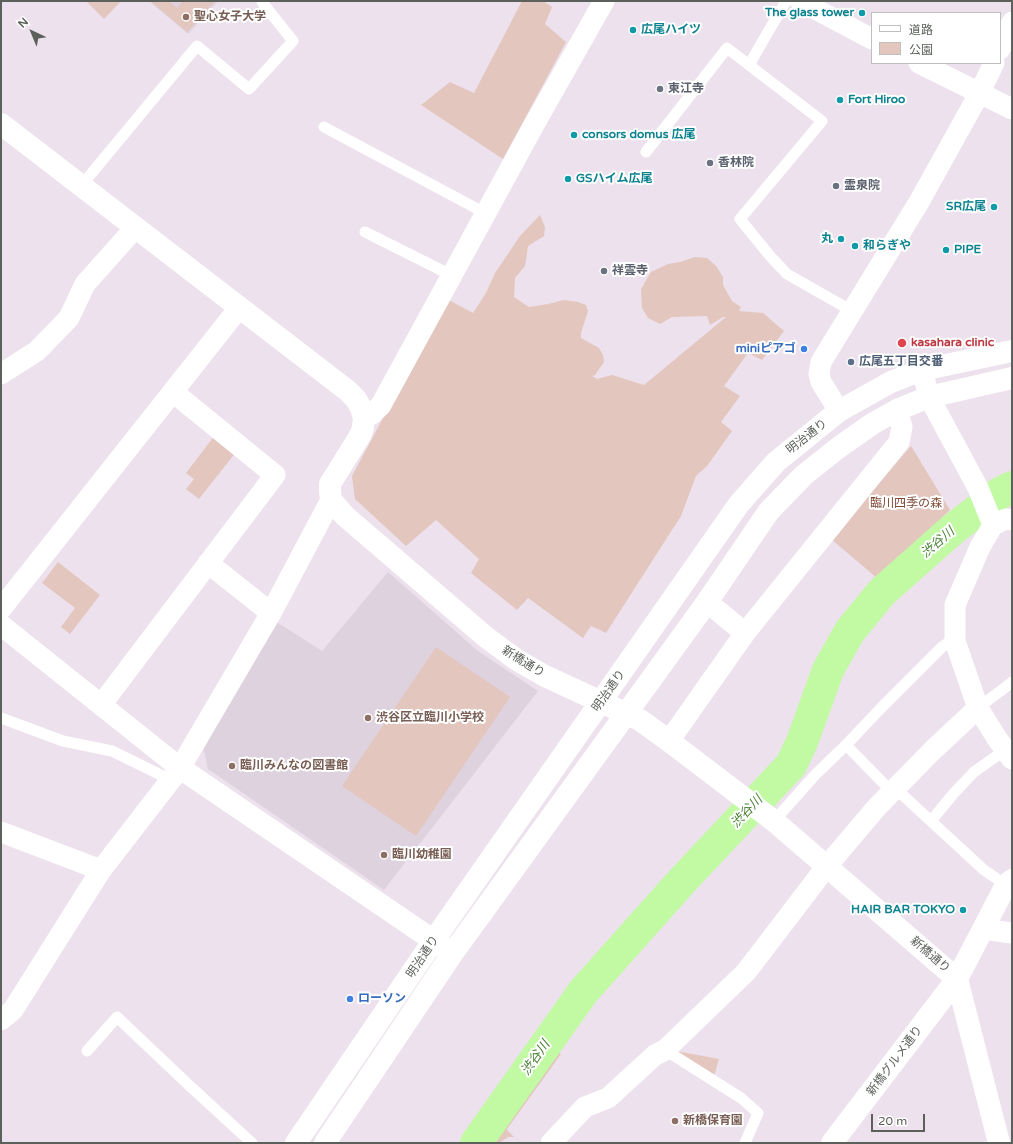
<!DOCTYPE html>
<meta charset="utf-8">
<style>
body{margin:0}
#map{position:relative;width:1013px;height:1144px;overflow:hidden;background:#ece1ec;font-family:"Varela Round","Noto Sans JP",sans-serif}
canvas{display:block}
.frame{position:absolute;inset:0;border:2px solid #5b615a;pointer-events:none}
.legend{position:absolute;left:871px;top:12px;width:130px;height:52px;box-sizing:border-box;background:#fff;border:1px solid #bdc0bd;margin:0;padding:5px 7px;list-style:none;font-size:12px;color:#5b615a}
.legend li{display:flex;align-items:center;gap:8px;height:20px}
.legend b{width:20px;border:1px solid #bdc0bd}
.north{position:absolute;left:12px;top:12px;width:40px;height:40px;-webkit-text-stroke:3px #fff;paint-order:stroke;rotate:316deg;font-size:11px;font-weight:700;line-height:16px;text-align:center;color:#5b615a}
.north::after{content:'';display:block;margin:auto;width:14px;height:18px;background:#5b615a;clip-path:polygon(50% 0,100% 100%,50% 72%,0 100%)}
.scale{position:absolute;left:871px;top:1114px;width:54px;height:18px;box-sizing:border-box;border:2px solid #5b615a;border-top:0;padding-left:5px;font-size:12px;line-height:14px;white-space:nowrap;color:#5b615a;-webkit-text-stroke:3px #fff;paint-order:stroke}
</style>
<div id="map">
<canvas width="1013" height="1144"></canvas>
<div class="frame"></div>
<ul class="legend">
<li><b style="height:5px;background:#fff"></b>道路</li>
<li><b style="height:11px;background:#e3c6be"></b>公園</li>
</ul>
<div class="north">N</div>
<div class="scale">20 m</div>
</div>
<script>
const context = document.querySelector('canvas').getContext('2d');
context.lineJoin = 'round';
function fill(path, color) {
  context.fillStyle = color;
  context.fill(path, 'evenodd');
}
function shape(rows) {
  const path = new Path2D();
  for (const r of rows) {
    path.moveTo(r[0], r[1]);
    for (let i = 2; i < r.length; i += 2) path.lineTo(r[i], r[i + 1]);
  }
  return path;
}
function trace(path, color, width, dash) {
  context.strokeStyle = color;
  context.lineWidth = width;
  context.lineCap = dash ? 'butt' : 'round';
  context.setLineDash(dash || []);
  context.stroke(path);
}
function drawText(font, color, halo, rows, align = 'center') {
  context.font = font + ' "Varela Round","Noto Sans JP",sans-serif';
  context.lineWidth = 4;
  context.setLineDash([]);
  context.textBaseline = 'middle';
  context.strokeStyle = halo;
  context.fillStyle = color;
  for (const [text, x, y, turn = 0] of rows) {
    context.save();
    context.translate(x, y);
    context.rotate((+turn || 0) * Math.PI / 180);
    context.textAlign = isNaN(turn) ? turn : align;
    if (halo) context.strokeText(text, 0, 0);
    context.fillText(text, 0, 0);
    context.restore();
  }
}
const education = shape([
 [149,1,218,1,188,34],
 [388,572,478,651,538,691,384,890,208,769,203,746,275,621,322,651]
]);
const green = shape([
 [86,1,121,1,104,19],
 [150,1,169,1,177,8,183,1,215,1,187,32],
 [522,1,543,1,552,7,545,24,566,42,503,159,421,105,450,82,474,93],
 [540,215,545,227,544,236,528,246,525,266,515,278,514,297,529,307,548,304,564,300,578,302,586,305,588,311,581,333,581,338,599,348,603,355,604,362,595,375,592,376,597,379,612,375,644,385,726,317,723,317,710,325,707,316,672,317,660,324,648,318,642,308,641,289,651,272,668,264,680,262,695,257,707,258,716,266,723,277,723,285,732,301,741,307,739,311,763,313,784,331,762,360,748,353,724,386,740,396,721,422,732,431,707,466,696,476,681,516,606,633,591,626,583,638,528,598,517,610,471,573,479,559,436,520,406,546,355,499,352,476,447,299,473,313,486,293,495,273,520,236],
 [215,435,236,452,199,499,186,489,194,479,186,473],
 [911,446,950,510,877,578,831,539],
 [58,562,100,595,70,634,61,627,75,608,42,583],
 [436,647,510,697,416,836,342,786],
 [676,1051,719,1059,714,1076],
 [558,1052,561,1054,507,1129,507,1130,514,1137,508,1137,499,1143,492,1143]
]);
const river = shape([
 [476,1143,583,992,682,881,791,765,802,742,828,670,850,631,882,592,952,530,1000,493,1012,487]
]);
const lane = shape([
 [786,1,749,65,822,121,740,219,770,256,787,274,852,311],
 [324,127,485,213],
 [646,152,727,48,749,65],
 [81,186,197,46,249,89,293,41,262,2],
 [365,232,451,275],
 [978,708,1012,682],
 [1,718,63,741,112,751,171,780],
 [846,745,892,792],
 [895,788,984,870,1006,885],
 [774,821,815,775,846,745,883,706,942,647,955,638],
 [931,821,954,793,974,772,1005,750],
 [665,1050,741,1098,758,1113,745,1143],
 [87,1051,117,1017,192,1088,252,1143]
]);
const street = shape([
 [800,1,872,39],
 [1000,49,1012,22],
 [919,63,1012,109],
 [922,370,929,397,978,488,993,525],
 [1,374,37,351,69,318,85,284,135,228],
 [839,411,821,382,819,374,821,362,919,202,979,94,994,63],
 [364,418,372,414,381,405,535,123,604,1],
 [1012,520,1006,519,993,525,980,547,955,605,955,641,978,708,998,740,1012,759],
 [208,563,271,613],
 [707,602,745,633],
 [1,609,239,308],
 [1,625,180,768],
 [101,705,275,475,173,392],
 [669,741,745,633,899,442,902,427,897,410],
 [1,832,101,870],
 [983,929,1012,933],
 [1,1020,13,1010,101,870,180,768,271,613,331,500],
 [551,1143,585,1107,608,1098,655,1055,665,1050,746,972,827,866,877,807,933,750,978,708]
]);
const secondary = shape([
 [1,124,348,391,356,399,361,408,364,418,363,427,361,434,330,484,330,492,331,500,345,516,487,638,517,660,545,676,640,720,669,741,774,821,957,979,999,1143],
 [180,768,446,949],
 [296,1143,434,940,739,504,776,462,839,411,891,382,922,370,1012,351],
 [325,1143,452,954,639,696,707,602,769,511,804,475,838,448,872,424,897,410,929,397,1012,378],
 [832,1143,957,979,1006,885,1012,880]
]);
const markers = [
 [862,13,4,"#0f9aa8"],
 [186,17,4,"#8d6e63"],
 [633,30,4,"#0f9aa8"],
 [660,89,4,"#6b7280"],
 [840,100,4,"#0f9aa8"],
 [574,135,4,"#0f9aa8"],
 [710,163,4,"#6b7280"],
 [568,179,4,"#0f9aa8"],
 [836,186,4,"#6b7280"],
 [994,207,4,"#0f9aa8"],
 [841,239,4,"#0f9aa8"],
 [855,246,4,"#0f9aa8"],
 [946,250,4,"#0f9aa8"],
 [604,271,4,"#6b7280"],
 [902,343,5,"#e0444e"],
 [804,349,4,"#3f7fe0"],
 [851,362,4,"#5c6f8a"],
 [368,718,4,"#8d6e63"],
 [232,766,4,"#8d6e63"],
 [384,855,4,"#8d6e63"],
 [963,910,4,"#0f9aa8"],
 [350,999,4,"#3f7fe0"],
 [675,1121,4,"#8d6e63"]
];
const cultureNames = [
 ["The glass tower",854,13,"right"],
 ["広尾ハイツ",641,30],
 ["Fort Hiroo",848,100],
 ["consors domus 広尾",582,135],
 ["GSハイム広尾",576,179],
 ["SR広尾",986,207,"right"],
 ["丸",833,239,"right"],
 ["和らぎや",863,246],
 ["PIPE",954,250],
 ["HAIR BAR TOKYO",955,910,"right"]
];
const educationNames = [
 ["聖心女子大学",194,17],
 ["渋谷区立臨川小学校",376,718],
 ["臨川みんなの図書館",240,766],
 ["臨川幼稚園",392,855],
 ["新橋保育園",683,1121]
];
const worshipNames = [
 ["東江寺",668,89],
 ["香林院",718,163],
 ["霊泉院",844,186],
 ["祥雲寺",612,271]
];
const healthNames = [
 ["kasahara clinic",911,343]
];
const shopNames = [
 ["miniピアゴ",796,349],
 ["ローソン",358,999,"left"]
];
const serviceNames = [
 ["広尾五丁目交番",859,362]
];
const streetNames = [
 ["明治通り",807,437,-38],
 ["新橋通り",523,662,32],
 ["明治通り",609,691,-55],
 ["新橋通り",930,955,41],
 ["明治通り",423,957,-56],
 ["新橋グルメ通り",895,1061,-53]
];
const parkNames = [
 ["臨川四季の森",906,504]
];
const waterNames = [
 ["渋谷川",938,543,-41],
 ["渋谷川",747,812,-47],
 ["渋谷川",536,1058,-55]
];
fill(education, '#ded2df');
fill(green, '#e3c6be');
trace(river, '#c1faa2', 32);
trace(lane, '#fff', 11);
trace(street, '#fff', 21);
trace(secondary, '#fff', 22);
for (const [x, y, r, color] of markers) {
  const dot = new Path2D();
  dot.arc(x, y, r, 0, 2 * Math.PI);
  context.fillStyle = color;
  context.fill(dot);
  trace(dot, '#fff', 1.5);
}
drawText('bold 12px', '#0d838f', '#fff', cultureNames, 'left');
drawText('bold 12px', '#785e54', '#fff', educationNames, 'left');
drawText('bold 12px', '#5b616d', '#fff', worshipNames, 'left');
drawText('bold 12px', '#be3a42', '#fff', healthNames, 'left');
drawText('bold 12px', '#366cbe', '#fff', shopNames, 'right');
drawText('bold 12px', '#4e5e75', '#fff', serviceNames, 'left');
drawText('12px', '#5b615a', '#fff', streetNames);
drawText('12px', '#814b38', '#fff', parkNames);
drawText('italic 13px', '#498034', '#fff', waterNames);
</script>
